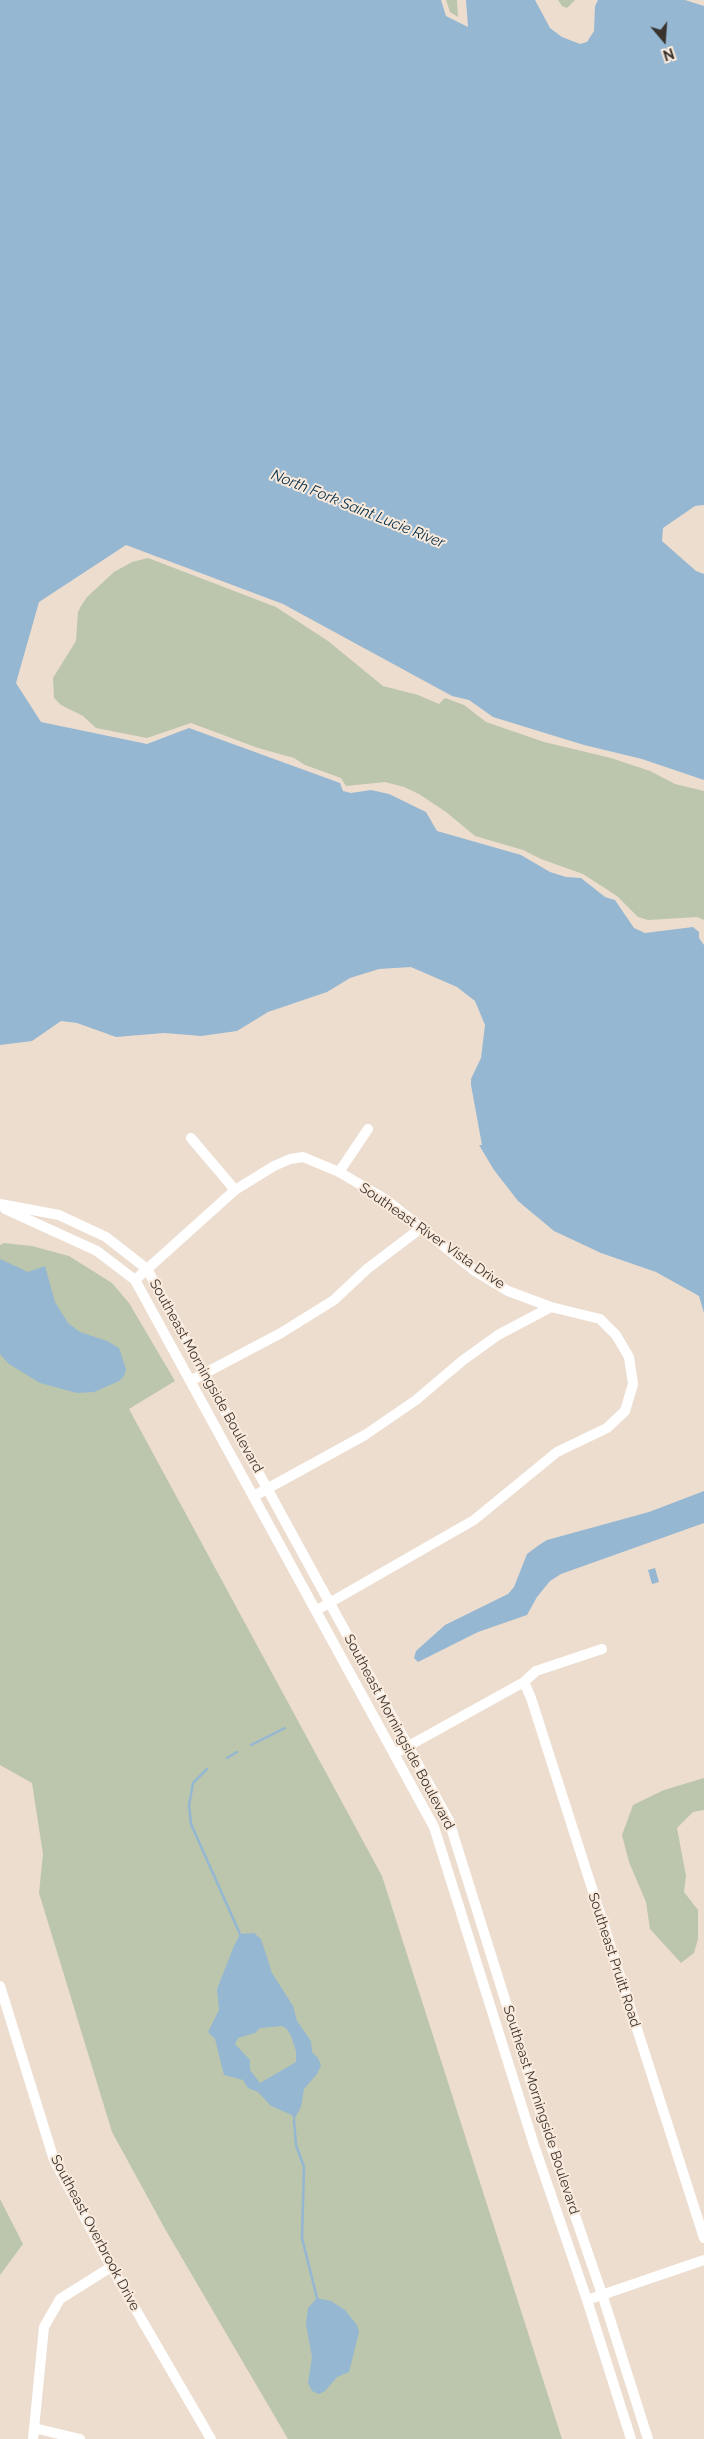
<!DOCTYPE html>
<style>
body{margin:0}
#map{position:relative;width:704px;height:2439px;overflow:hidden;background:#edddcf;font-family:Raleway,sans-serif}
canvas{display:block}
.north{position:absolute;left:639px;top:15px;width:50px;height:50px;-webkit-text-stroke:4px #faeadc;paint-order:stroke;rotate:162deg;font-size:14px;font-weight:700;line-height:20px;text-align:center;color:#39332e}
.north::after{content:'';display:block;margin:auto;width:18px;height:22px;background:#39332e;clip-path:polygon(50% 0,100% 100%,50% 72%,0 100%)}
</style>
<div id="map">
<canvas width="704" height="2439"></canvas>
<div class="north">N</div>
</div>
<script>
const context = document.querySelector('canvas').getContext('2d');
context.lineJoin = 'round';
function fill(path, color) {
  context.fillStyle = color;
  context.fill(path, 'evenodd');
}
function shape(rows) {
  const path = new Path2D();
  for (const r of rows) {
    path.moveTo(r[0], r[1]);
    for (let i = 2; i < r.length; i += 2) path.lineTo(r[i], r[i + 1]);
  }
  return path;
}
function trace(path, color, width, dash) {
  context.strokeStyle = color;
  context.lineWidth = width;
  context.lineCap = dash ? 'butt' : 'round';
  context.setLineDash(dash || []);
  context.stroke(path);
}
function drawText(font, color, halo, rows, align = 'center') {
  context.font = font + ' Raleway,sans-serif';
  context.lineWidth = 4;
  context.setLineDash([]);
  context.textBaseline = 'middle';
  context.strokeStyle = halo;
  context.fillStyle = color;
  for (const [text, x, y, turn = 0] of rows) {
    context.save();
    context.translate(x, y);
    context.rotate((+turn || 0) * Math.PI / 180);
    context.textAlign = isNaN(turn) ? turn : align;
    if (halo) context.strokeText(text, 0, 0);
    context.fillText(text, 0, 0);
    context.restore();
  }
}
const green = shape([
 [446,0,457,0,458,17,450,12],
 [558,0,575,0,567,8,562,6],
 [148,558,276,607,328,641,383,686,418,695,439,704,445,698,464,705,486,722,544,742,611,758,650,771,675,784,704,791,704,920,697,917,648,920,638,917,617,896,583,874,541,859,523,850,475,836,446,812,419,794,404,787,385,782,346,786,341,778,305,765,294,758,258,748,191,723,147,738,96,728,83,716,61,705,54,698,53,678,76,641,78,612,81,606,87,597,114,572,132,562],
 [4,1243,32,1246,69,1256,112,1283,129,1303,175,1381,129,1409,382,1876,562,2439,288,2439,165,2229,112,2132,39,1893,43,1854,32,1783,0,1765,0,1245],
 [704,1778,704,1810,693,1812,677,1828,686,1876,684,1892,698,1910,698,1939,694,1953,681,1963,650,1929,646,1902,629,1862,622,1835,633,1805,664,1790],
 [0,2199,23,2244,0,2275]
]);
const water = shape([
 [0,0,441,0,446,16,468,27,466,0,535,0,550,28,562,37,580,44,587,42,594,31,595,6,598,0,685,0,704,6,704,505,695,506,663,528,662,541,696,571,704,574,704,780,642,759,584,745,493,717,469,700,452,696,283,604,126,545,39,602,16,683,41,722,147,744,189,728,340,783,343,791,351,793,371,790,389,794,426,812,437,831,521,855,550,872,566,877,581,878,605,897,615,900,634,928,645,933,693,927,699,932,699,938,704,945,704,1313,699,1296,656,1272,601,1253,554,1231,518,1201,494,1170,479,1145,482,1145,471,1085,471,1079,481,1058,485,1025,475,1001,457,987,411,967,379,969,350,978,327,992,268,1012,237,1031,201,1036,164,1033,116,1037,77,1023,61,1021,32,1041,0,1045],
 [0,1259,28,1272,45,1266,55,1302,68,1323,80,1332,107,1341,119,1348,126,1369,124,1376,119,1381,94,1392,77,1393,40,1383,9,1364,0,1354],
 [704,1491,704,1523,561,1574,550,1581,537,1597,527,1615,478,1632,418,1662,414,1658,416,1651,445,1625,508,1594,514,1587,527,1554,539,1545,547,1540,649,1512],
 [655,1568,659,1582,652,1584,648,1570],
 [254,1933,261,1939,272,1973,293,2006,297,2021,311,2041,312,2052,318,2058,321,2065,317,2074,304,2089,301,2107,294,2120,292,2115,271,2106,258,2092,248,2088,243,2080,224,2075,215,2039,208,2032,219,2010,217,1989,234,1946,240,1934],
 [282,2026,287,2029,291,2036,296,2051,296,2062,260,2083,250,2070,250,2060,235,2044,238,2038,255,2033,260,2028],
 [317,2298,331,2301,345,2310,357,2325,359,2332,349,2372,337,2377,325,2391,319,2394,312,2391,308,2383,312,2357,306,2324,308,2308]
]);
const stream = shape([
 [251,1745,285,1728],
 [227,1758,237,1752],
 [207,1769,193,1783,189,1805,191,1824,240,1934],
 [294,2120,296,2145,304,2167,302,2238,317,2298]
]);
const minor = shape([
 [191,1138,235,1190],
 [339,1172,368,1129],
 [0,1204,59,1215,106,1237,147,1269,449,1821,549,2140,602,2294,648,2439],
 [5,1209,97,1251,135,1280,434,1827,534,2145,587,2300,631,2439],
 [135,1280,235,1190,274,1166,290,1159,303,1157,339,1172,385,1199,475,1271,508,1291,551,1307,600,1319,616,1335,629,1357,633,1384,625,1411,607,1428,557,1452,474,1520,317,1610],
 [192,1380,281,1333,334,1300,367,1269,421,1228],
 [254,1496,365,1435,416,1400,462,1361,498,1335,551,1307],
 [524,1682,531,1698,704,2238],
 [394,1754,524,1682,536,1671,602,1649],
 [0,1986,54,2160,111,2267,211,2439],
 [587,2300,704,2260],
 [34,2428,80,2439],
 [33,2439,44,2327,60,2299,111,2267]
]);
const streetNames = [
 ["Southeast River Vista Drive",432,1236,35],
 ["Southeast Morningside Boulevard",206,1376,61],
 ["Southeast Morningside Boulevard",399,1732,62],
 ["Southeast Pruitt Road",614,1960,72],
 ["Southeast Morningside Boulevard",541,2110,72],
 ["Southeast Overbrook Drive",95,2233,62]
];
const waterNames = [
 ["North Fork Saint Lucie River",358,509,22]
];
fill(green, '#bbc6ad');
fill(water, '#95b7d2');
trace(stream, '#95b7d2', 2.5);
trace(minor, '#fff', 10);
drawText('14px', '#39332e', '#faeadc', streetNames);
drawText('italic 15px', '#022d48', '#faeadc', waterNames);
</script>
